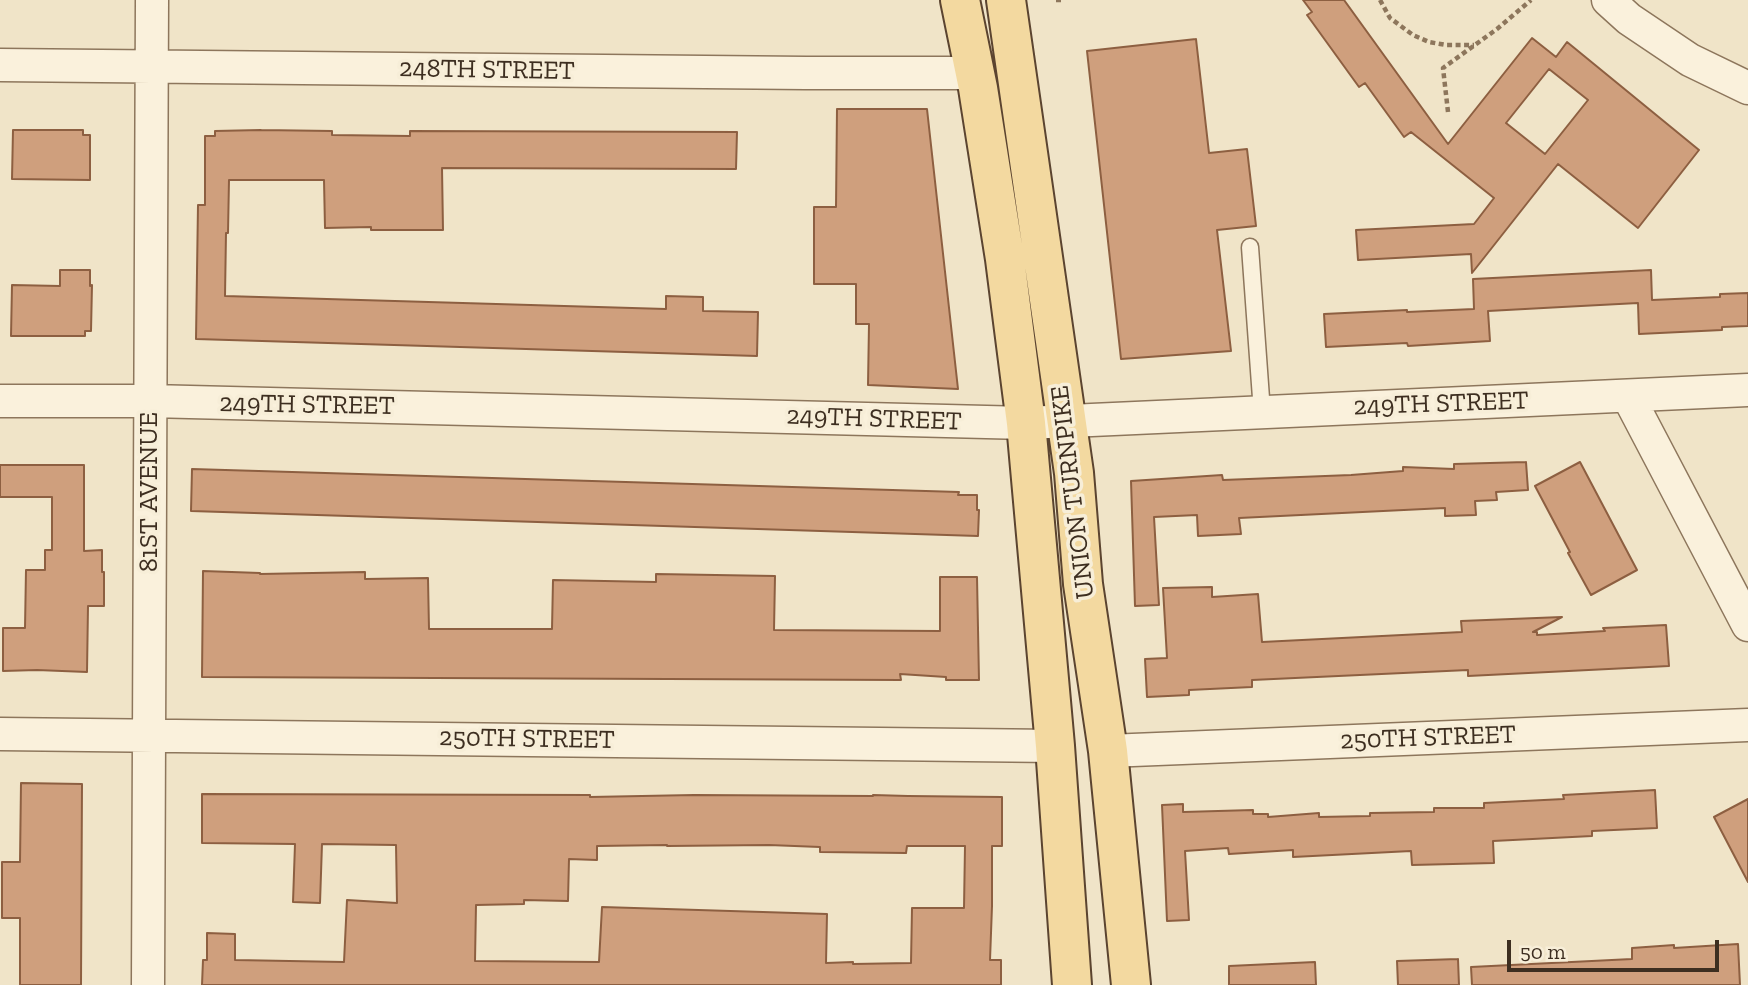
<!DOCTYPE html>
<style>
body{margin:0}
#map{position:relative;width:1748px;height:985px;overflow:hidden;background:#f0e4c8;font-family:"Zilla Slab",serif}
canvas{display:block}
.scale{position:absolute;left:1507px;top:940px;width:212px;height:32px;box-sizing:border-box;border:4px solid #3d2e20;border-top:0;padding-left:9px;font-size:21px;line-height:24px;white-space:nowrap;color:#3d2e20;-webkit-text-stroke:5px #f7eed8;paint-order:stroke}
</style>
<div id="map">
<canvas width="1748" height="985"></canvas>
<div class="scale">50 m</div>
</div>
<script>
const context = document.querySelector('canvas').getContext('2d');
context.lineJoin = 'round';
function fill(path, color) {
  context.fillStyle = color;
  context.fill(path, 'evenodd');
}
function shape(rows) {
  const path = new Path2D();
  for (const r of rows) {
    path.moveTo(r[0], r[1]);
    for (let i = 2; i < r.length; i += 2) path.lineTo(r[i], r[i + 1]);
  }
  return path;
}
function trace(path, color, width, dash) {
  context.strokeStyle = color;
  context.lineWidth = width;
  context.lineCap = dash ? 'butt' : 'round';
  context.setLineDash(dash || []);
  context.stroke(path);
}
function drawText(font, color, halo, rows, align = 'center') {
  context.font = font + ' "Zilla Slab",serif';
  context.lineWidth = 7;
  context.setLineDash([]);
  context.textBaseline = 'middle';
  context.strokeStyle = halo;
  context.fillStyle = color;
  for (const [text, x, y, turn = 0] of rows) {
    context.save();
    context.translate(x, y);
    context.rotate((+turn || 0) * Math.PI / 180);
    context.textAlign = isNaN(turn) ? turn : align;
    if (halo) context.strokeText(text, 0, 0);
    context.fillText(text, 0, 0);
    context.restore();
  }
}
const building = shape([
 [1303,0,1344,0,1448,144,1532,38,1556,57,1567,42,1699,150,1638,228,1558,164,1472,273,1471,254,1358,260,1356,230,1474,224,1494,198,1411,132,1404,137,1365,83,1359,87,1307,15,1312,12,1303,0],
 [1549,69,1588,100,1545,154,1506,123,1549,69],
 [1196,39,1209,153,1247,149,1256,226,1217,230,1231,351,1121,359,1087,51,1196,39],
 [837,109,927,109,958,389,868,385,869,324,856,324,856,284,814,284,814,207,836,207,837,109],
 [13,130,83,130,83,135,90,135,90,180,12,179,13,130],
 [261,130,332,131,332,135,410,136,410,131,737,132,736,169,442,168,443,230,371,230,371,227,325,228,324,180,229,180,228,233,226,233,225,296,666,309,666,296,703,297,703,311,758,312,757,356,196,339,198,205,205,205,205,136,215,136,215,131,261,130],
 [60,270,90,270,90,286,92,285,91,331,85,331,85,336,11,336,12,285,60,286,60,270],
 [1651,270,1652,300,1720,297,1720,294,1748,293,1748,326,1722,327,1722,330,1639,334,1638,303,1562,307,1488,311,1490,341,1408,346,1407,343,1326,347,1324,314,1407,310,1407,312,1474,309,1473,279,1651,270],
 [1526,462,1528,490,1496,492,1497,500,1475,501,1476,515,1445,516,1445,508,1239,518,1241,534,1198,536,1197,515,1154,517,1159,605,1135,606,1131,481,1222,475,1223,480,1351,475,1403,471,1403,467,1454,469,1454,464,1526,462],
 [1580,462,1637,570,1591,595,1568,553,1570,552,1535,486,1580,462],
 [0,465,84,465,84,551,102,550,102,572,104,572,104,606,88,606,87,672,37,670,3,671,3,628,25,628,26,570,45,570,45,550,52,550,52,497,0,497,0,465],
 [192,469,959,492,958,495,977,495,977,510,979,510,978,536,191,511,192,469],
 [203,571,260,573,260,574,365,572,365,579,428,578,429,629,552,629,553,580,656,582,656,574,775,576,774,630,940,631,940,577,977,577,979,680,946,680,946,677,900,674,901,680,202,677,203,571],
 [1212,587,1212,597,1258,594,1262,642,1462,632,1461,621,1562,617,1533,632,1537,632,1537,635,1605,631,1603,628,1666,625,1669,666,1468,676,1468,670,1252,680,1252,687,1189,690,1189,695,1147,697,1145,659,1167,658,1163,588,1212,587],
 [21,783,82,784,81,985,20,985,20,918,2,918,2,862,20,862,21,783],
 [1655,790,1657,828,1592,831,1592,836,1493,841,1494,863,1412,865,1411,851,1293,857,1293,850,1229,854,1228,848,1185,851,1189,920,1167,921,1162,805,1183,804,1183,812,1253,810,1253,814,1268,814,1268,817,1319,813,1319,817,1370,816,1370,813,1434,812,1434,808,1484,808,1484,803,1564,799,1563,795,1655,790],
 [202,794,590,795,590,797,694,795,873,796,873,795,908,796,1002,797,1002,846,992,846,992,906,990,960,1001,960,1001,985,202,985,203,960,207,960,207,933,235,934,235,960,344,962,347,900,397,903,396,845,322,844,320,903,293,902,295,844,202,843,202,794],
 [667,845,667,846,769,845,820,847,820,852,906,853,907,846,965,846,964,908,912,908,911,963,853,964,853,962,826,963,827,914,602,907,599,962,475,961,476,905,524,904,524,900,568,901,569,859,597,860,597,846,667,845],
 [1748,799,1748,882,1714,817,1748,799],
 [1738,944,1740,985,1472,985,1471,967,1632,959,1632,948,1674,945,1674,948,1738,944],
 [1458,959,1459,985,1398,985,1397,961,1458,959],
 [1315,962,1316,985,1229,985,1229,966,1315,962]
]);
const path = shape([
 [1056,0,1062,0],
 [1380,0,1390,18,1413,35,1429,42,1446,45,1474,45],
 [1448,112,1443,68,1497,29,1531,0]
]);
const service = shape([
 [1250,247,1262,412]
]);
const minor = shape([
 [1608,0,1629,19,1690,60,1748,88],
 [0,65,806,73,975,73],
 [1628,396,1748,625],
 [0,401,150,401,1026,423,1748,390],
 [0,734,1055,746],
 [1108,751,1748,725],
 [148,985,152,0]
]);
const primary = shape([
 [960,0,978,88,1005,259,1026,423,1055,746,1072,985],
 [1006,0,1074,473,1083,584,1108,751,1131,985]
]);
const streetNames = [
 ["248TH STREET",487,70,1],
 ["249TH STREET",1441,404,-2],
 ["249TH STREET",307,405,1],
 ["249TH STREET",874,419,2],
 ["81ST AVENUE",150,492,-90],
 ["UNION TURNPIKE",1073,492,-97],
 ["250TH STREET",1428,738,-2],
 ["250TH STREET",527,739,1]
];
fill(building, '#cf9f7d');
trace(building, '#8d5f41', 2);
trace(service, '#8d765c', 19);
trace(minor, '#8d765c', 35);
trace(primary, '#5b4430', 42);
trace(path, '#8d765c', 4.5, [5, 3.5]);
trace(service, '#faf1dc', 16);
trace(minor, '#faf1dc', 32);
trace(primary, '#f3d9a0', 38);
drawText('26px', '#3d2e20', '#f7eed8', streetNames);
</script>
